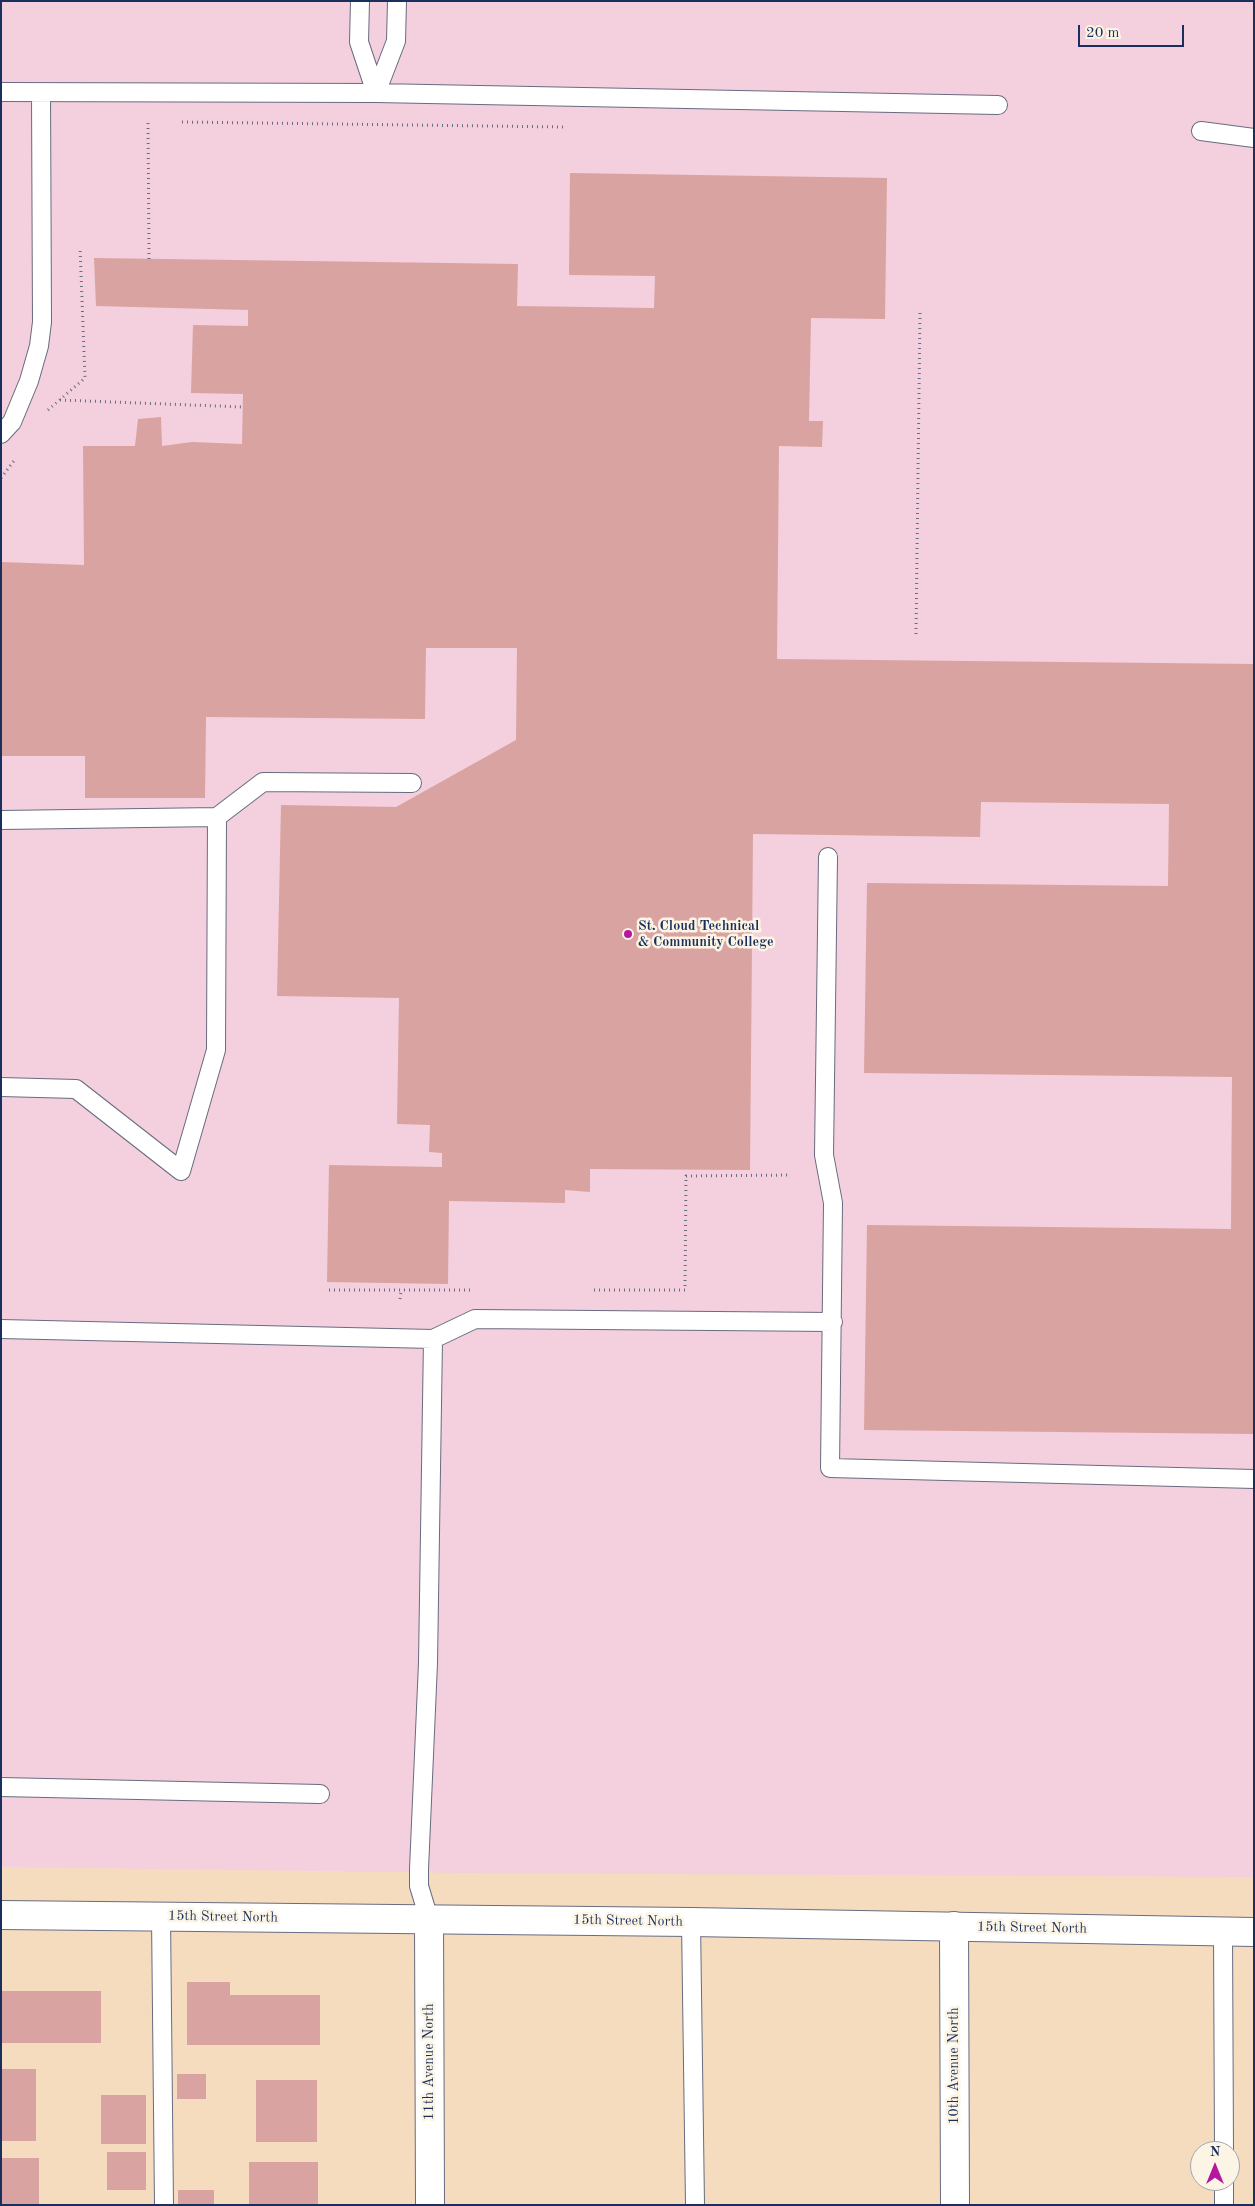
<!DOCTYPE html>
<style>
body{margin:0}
#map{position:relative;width:1255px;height:2206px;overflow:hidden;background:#f5dcbf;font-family:"Old Standard TT",serif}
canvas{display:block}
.frame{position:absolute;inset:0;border:2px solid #1b2f5e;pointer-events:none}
.north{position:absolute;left:1190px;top:2141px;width:50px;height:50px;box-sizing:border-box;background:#fcf5e5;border:1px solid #a2a6af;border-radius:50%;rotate:0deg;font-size:14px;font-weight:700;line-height:20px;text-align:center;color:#1b2f5e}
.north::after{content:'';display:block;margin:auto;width:18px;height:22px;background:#b5179e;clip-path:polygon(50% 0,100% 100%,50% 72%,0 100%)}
.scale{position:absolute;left:1078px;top:25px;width:106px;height:22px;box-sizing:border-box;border:2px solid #1b2f5e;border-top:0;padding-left:6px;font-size:15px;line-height:18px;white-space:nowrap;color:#1b2f5e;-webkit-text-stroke:4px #fcf5e5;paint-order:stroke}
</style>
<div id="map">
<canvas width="1255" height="2206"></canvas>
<div class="frame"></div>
<div class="north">N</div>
<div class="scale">20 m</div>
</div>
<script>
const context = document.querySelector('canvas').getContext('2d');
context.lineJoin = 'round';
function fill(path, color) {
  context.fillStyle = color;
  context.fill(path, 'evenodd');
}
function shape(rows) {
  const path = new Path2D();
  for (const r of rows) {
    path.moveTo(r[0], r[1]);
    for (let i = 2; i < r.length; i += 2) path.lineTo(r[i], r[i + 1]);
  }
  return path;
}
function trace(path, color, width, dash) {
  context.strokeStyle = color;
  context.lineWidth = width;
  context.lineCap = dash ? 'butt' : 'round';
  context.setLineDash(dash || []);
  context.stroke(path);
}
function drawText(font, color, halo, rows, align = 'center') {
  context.font = font + ' "Old Standard TT",serif';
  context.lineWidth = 5;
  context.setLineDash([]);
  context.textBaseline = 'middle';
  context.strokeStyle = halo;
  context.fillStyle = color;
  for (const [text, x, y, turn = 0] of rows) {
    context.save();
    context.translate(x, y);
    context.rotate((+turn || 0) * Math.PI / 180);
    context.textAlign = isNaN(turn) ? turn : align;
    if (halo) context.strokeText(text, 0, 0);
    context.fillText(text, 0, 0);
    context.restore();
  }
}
const built = shape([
 [1,1,1254,1,1254,1877,472,1873,1,1867]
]);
const building = shape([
 [570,173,887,178,885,319,811,318,809,421,823,421,822,447,779,446,777,659,1254,664,1254,1434,864,1430,867,1225,1231,1229,1232,1077,864,1073,867,883,1168,886,1169,804,981,802,980,837,753,834,750,1170,590,1169,590,1192,565,1190,565,1203,449,1201,448,1284,327,1282,329,1165,442,1167,442,1153,429,1152,430,1125,397,1124,399,998,277,996,281,805,396,807,516,740,517,648,426,648,425,719,206,717,205,798,85,798,85,756,1,756,1,562,84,565,83,446,135,446,138,419,161,417,162,446,192,442,242,444,243,394,191,393,193,325,248,326,248,310,96,306,94,258,518,264,517,306,654,308,655,276,569,275],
 [187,1982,230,1982,230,1995,320,1995,320,2045,187,2045],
 [1,1991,101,1991,101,2043,1,2043],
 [1,2069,36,2069,36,2141,1,2141],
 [177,2074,206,2074,206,2099,177,2099],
 [256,2080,317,2080,317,2142,256,2142],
 [101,2095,146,2095,146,2144,101,2144],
 [107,2152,146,2152,146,2190,107,2190],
 [1,2158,39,2158,39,2205,1,2205],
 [249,2162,318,2162,318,2205,249,2205],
 [178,2190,214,2190,214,2205,178,2205]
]);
const path = shape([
 [182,122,564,127],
 [149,259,148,122,151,122],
 [60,400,244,407],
 [48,410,85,378,80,247],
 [1,478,16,458],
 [916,634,920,312],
 [329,1290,473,1290],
 [594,1290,685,1290,686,1176,791,1175],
 [400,1299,401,1291]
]);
const service = shape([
 [360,1,359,42,376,93,396,41,397,1],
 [1,92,376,93,998,105],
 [1201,131,1254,138],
 [1,434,12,422,29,381,39,346,42,322,41,93],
 [1,820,217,817,263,782,412,783],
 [828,857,824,1155,833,1203,830,1468,1254,1479],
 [1,1087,76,1089,181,1171,216,1050,217,817],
 [1,1329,433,1339,475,1319,833,1322],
 [1,1787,320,1794],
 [161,1916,164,2205],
 [429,1919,419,1886,419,1869,428,1663,433,1339],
 [691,1922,695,2205],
 [1223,1931,1224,2151],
 [1224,2181,1224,2205]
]);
const minor = shape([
 [429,1919,430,2205],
 [954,1926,955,2205]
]);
const tertiary = shape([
 [1,1915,691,1922,1254,1932]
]);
const markers = [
 [628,934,5,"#b5179e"]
];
const poiNames = [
 ["St. Cloud Technical",638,926],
 ["& Community College",638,942]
];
const streetNames = [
 ["15th Street North",223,1917,1],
 ["15th Street North",628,1921,1],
 ["15th Street North",1032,1928,1],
 ["11th Avenue North",429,2062,-90],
 ["10th Avenue North",954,2066,-90]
];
fill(built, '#f4cfdd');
fill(building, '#d9a3a1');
trace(service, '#676c80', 20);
trace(minor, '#676c80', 30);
trace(tertiary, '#676c80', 30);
trace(path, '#676c80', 3, [1, 4]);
trace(service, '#fff', 18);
trace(minor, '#fff', 28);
trace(tertiary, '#fff', 28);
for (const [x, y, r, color] of markers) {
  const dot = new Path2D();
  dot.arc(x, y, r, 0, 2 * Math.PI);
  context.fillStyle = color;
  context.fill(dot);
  trace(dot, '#fcf5e5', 2);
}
drawText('bold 14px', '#1b2f5e', '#fcf5e5', poiNames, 'left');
drawText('14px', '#1b2f5e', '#fcf5e5', streetNames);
</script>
